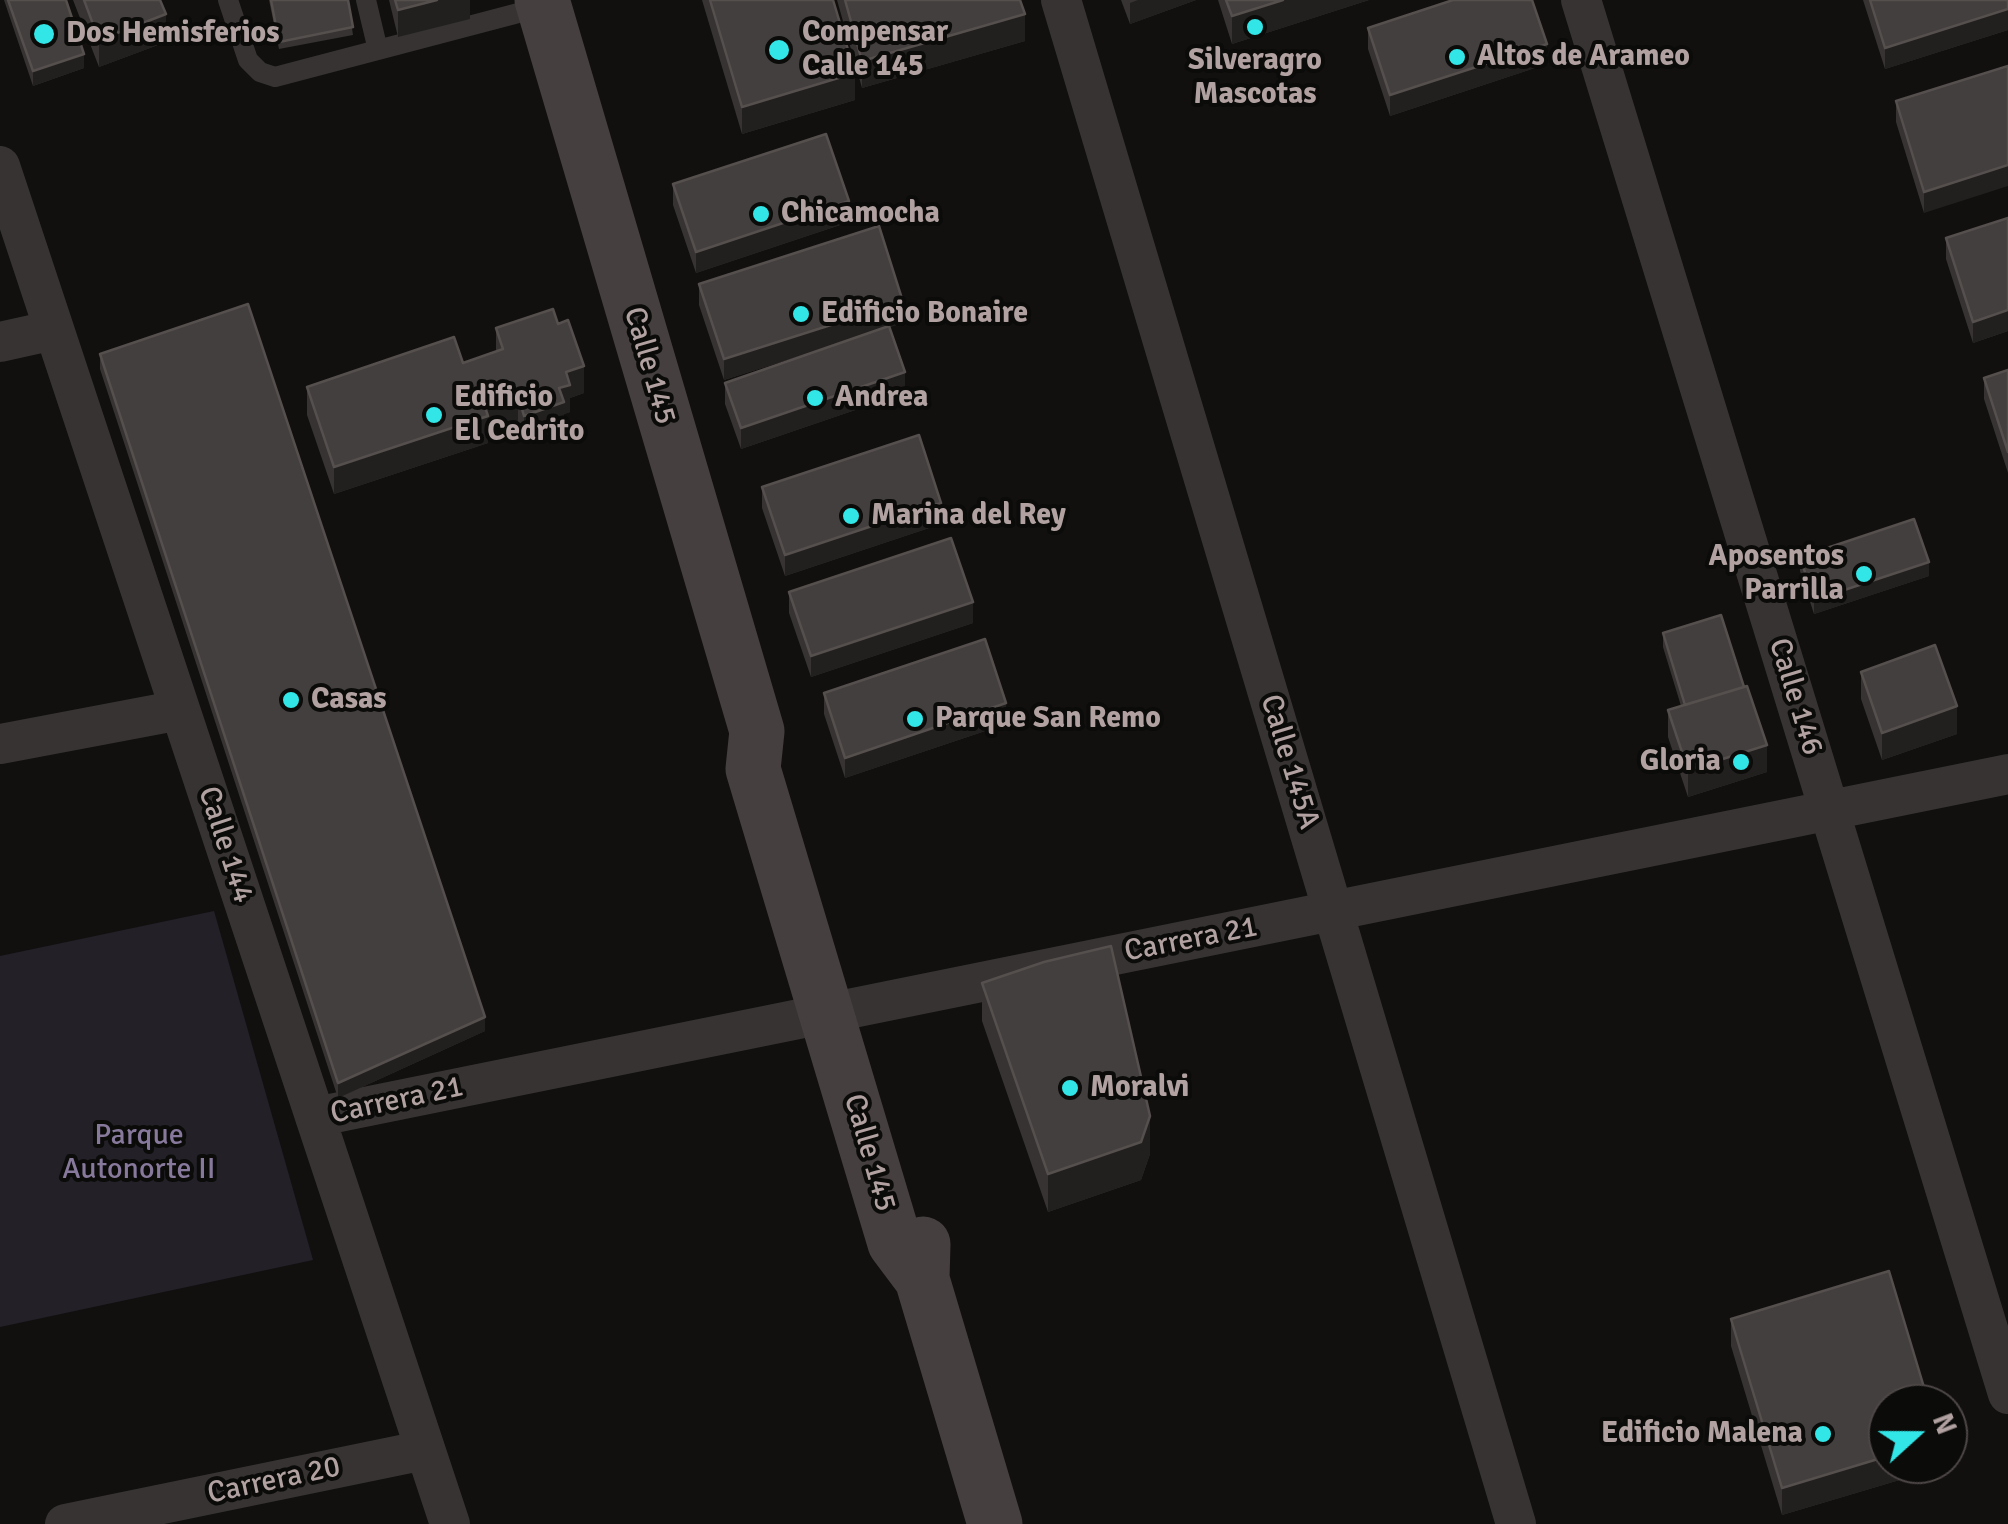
<!DOCTYPE html>
<style>
body{margin:0}
#map{position:relative;width:2008px;height:1524px;overflow:hidden;background:#11100f;font-family:Signika,sans-serif}
canvas{display:block}
.north{position:absolute;left:1868px;top:1384px;width:100px;height:100px;box-sizing:border-box;background:#0b0b0a;border:2px solid #4d4746;border-radius:50%;rotate:69deg;font-size:28px;font-weight:700;line-height:40px;text-align:center;color:#b1a2a1}
.north::after{content:'';display:block;margin:auto;width:35px;height:45px;background:#32e5e6;clip-path:polygon(50% 0,100% 100%,50% 72%,0 100%)}
</style>
<div id="map">
<canvas width="2008" height="1524"></canvas>
<div class="north">N</div>
</div>
<script>
const context = document.querySelector('canvas').getContext('2d');
context.lineJoin = 'round';
function fill(path, color) {
  context.fillStyle = color;
  context.fill(path, 'evenodd');
}
function shape(rows) {
  const path = new Path2D();
  for (const r of rows) {
    path.moveTo(r[0], r[1]);
    for (let i = 2; i < r.length; i += 2) path.lineTo(r[i], r[i + 1]);
  }
  return path;
}
function trace(path, color, width, dash) {
  context.strokeStyle = color;
  context.lineWidth = width;
  context.lineCap = dash ? 'butt' : 'round';
  context.setLineDash(dash || []);
  context.stroke(path);
}
function drawText(font, color, halo, rows, align = 'center') {
  context.font = font + ' Signika,sans-serif';
  context.lineWidth = 8;
  context.setLineDash([]);
  context.textBaseline = 'middle';
  context.strokeStyle = halo;
  context.fillStyle = color;
  for (const [text, x, y, turn = 0] of rows) {
    context.save();
    context.translate(x, y);
    context.rotate((+turn || 0) * Math.PI / 180);
    context.textAlign = isNaN(turn) ? turn : align;
    if (halo) context.strokeText(text, 0, 0);
    context.fillText(text, 0, 0);
    context.restore();
  }
}
const green = shape([
 [214,911,313,1260,0,1327,0,956]
]);
const lane = shape([
 [228,0,248,60,260,72,275,77,541,7],
 [366,0,378,50]
]);
const street = shape([
 [1061,0,1516,1524],
 [1581,0,2008,1394],
 [0,166,450,1524],
 [0,342,54,330],
 [0,744,180,710],
 [315,1117,2008,774],
 [65,1524,425,1450]
]);
const secondary = shape([
 [542,0,757,731,753,769,895,1243,922,1279],
 [923,1244,922,1279,995,1524]
]);
const wall = shape([
 [4,0,66,0,84,68,33,86],
 [73,0,160,0,166,42,99,67],
 [269,0,348,0,353,35,279,49],
 [389,0,470,0,470,19,398,37],
 [702,0,833,0,855,100,742,134],
 [837,0,1020,0,1025,41,862,88],
 [1121,0,1196,0,1130,24],
 [1218,0,1369,0,1232,44],
 [1863,0,2008,0,2008,30,1885,69],
 [1368,28,1547,64,1390,116,1368,49],
 [2008,66,1924,213,1896,122,1896,101],
 [673,184,849,222,696,273,673,205],
 [2008,218,2008,331,1973,343,1946,259,1946,238],
 [699,284,903,323,889,327,905,393,741,449,725,404,725,383,856,338,724,380,699,305],
 [496,328,584,393,570,398,570,412,564,414,564,429,524,443,518,423,488,433,488,443,334,494,307,415,307,387,463,363,496,351],
 [100,354,485,1031,338,1098,100,369],
 [2008,370,2008,473,1984,399,1984,378],
 [762,487,941,524,785,576,762,508],
 [1800,557,1929,576,1814,614,1800,571],
 [789,592,973,623,811,677,789,613],
 [1663,633,1767,772,1688,797,1668,737,1668,710,1681,706,1663,647],
 [1861,672,1957,734,1882,760,1861,699],
 [824,693,1006,724,845,778,824,714],
 [982,983,1150,1154,1141,1180,1048,1212,982,1021],
 [1731,1319,1940,1464,1940,1468,1782,1515,1731,1346]
]);
const shadedWall = shape([
 [437,0,470,0,470,19,398,37,398,10],
 [1138,0,1196,0,1130,24,1130,3],
 [1283,0,1369,0,1232,44,1232,16],
 [2008,9,2008,30,1885,69,1885,48],
 [166,14,166,42,99,67,99,40],
 [1025,14,1025,41,862,88,862,61],
 [1547,44,1547,64,1390,116,1390,95],
 [84,54,84,68,33,86,33,71],
 [855,73,855,100,742,134,742,107],
 [2008,165,2008,186,1924,213,1924,192],
 [849,201,849,222,696,273,696,252],
 [903,302,903,323,724,380,724,359],
 [2008,310,2008,331,1973,343,1973,322],
 [584,366,584,393,570,398,570,412,564,414,564,429,524,443,524,416,559,388,566,372],
 [905,372,905,393,741,449,741,428],
 [518,395,518,423,488,433,488,443,334,494,334,467,485,407],
 [941,503,941,524,785,576,785,555],
 [1929,562,1929,576,1814,614,1814,600],
 [973,602,973,623,811,677,811,656],
 [1006,703,1006,724,845,778,845,758],
 [1957,706,1957,734,1882,760,1882,733],
 [1767,745,1767,772,1688,797,1688,770],
 [485,1017,485,1031,338,1098,338,1083],
 [1150,1116,1150,1154,1141,1180,1048,1212,1048,1174],
 [1888,1456,1888,1464,1940,1464,1940,1468,1782,1515,1782,1488]
]);
const building = shape([
 [8,0,66,0,84,54,33,71,8,0],
 [84,0,160,0,166,14,99,40,84,0],
 [271,0,348,0,353,27,279,42,271,0],
 [395,0,437,0,398,10,395,0],
 [710,0,833,0,855,73,742,107,710,0],
 [845,0,1020,0,1025,14,862,61,845,0],
 [1226,0,1283,0,1232,16,1226,0],
 [1453,0,1532,0,1547,44,1390,95,1368,28,1453,0],
 [1870,0,2008,0,2008,9,1885,48,1870,0],
 [2008,66,2008,165,1924,192,1896,101,2008,66],
 [826,134,849,201,696,252,673,184,826,134],
 [2008,218,2008,310,1973,322,1946,238,2008,218],
 [879,226,903,302,724,359,699,284,879,226],
 [248,304,485,1017,338,1083,100,354,248,304],
 [553,309,558,324,568,320,584,366,566,372,570,385,559,388,564,402,524,416,518,395,485,407,488,416,334,467,307,387,454,337,463,363,503,349,496,328,553,309],
 [889,326,905,372,741,428,725,383,889,326],
 [2008,370,2008,452,1984,378,2008,370],
 [919,435,941,503,785,555,762,487,919,435],
 [1914,519,1929,562,1814,600,1800,557,1914,519],
 [951,538,973,602,811,656,789,592,951,538],
 [1721,615,1744,687,1685,705,1663,633,1721,615],
 [985,639,1006,703,845,758,824,693,985,639],
 [1935,645,1957,706,1882,733,1861,672,1935,645],
 [1747,686,1767,745,1688,770,1668,710,1747,686],
 [1111,946,1150,1116,1141,1142,1048,1174,982,983,1044,962,1111,946],
 [1889,1271,1929,1404,1888,1404,1888,1456,1782,1488,1731,1319,1889,1271]
]);
const markers = [
 [1255,27,10,"#32e5e6"],
 [44,34,12,"#32e5e6"],
 [779,50,12,"#32e5e6"],
 [1457,57,10,"#32e5e6"],
 [761,214,10,"#32e5e6"],
 [801,314,10,"#32e5e6"],
 [815,398,10,"#32e5e6"],
 [434,415,10,"#32e5e6"],
 [851,516,10,"#32e5e6"],
 [1864,574,10,"#32e5e6"],
 [291,700,10,"#32e5e6"],
 [915,719,10,"#32e5e6"],
 [1741,762,10,"#32e5e6"],
 [1070,1088,10,"#32e5e6"],
 [1823,1434,10,"#32e5e6"]
];
const poiNames = [
 ["Compensar",802,33],
 ["Calle 145",802,67],
 ["Dos Hemisferios",66,34],
 ["Altos de Arameo",1477,57],
 ["Silveragro",1255,61,"center"],
 ["Mascotas",1255,95,"center"],
 ["Chicamocha",781,214],
 ["Edificio Bonaire",821,314],
 ["Edificio",454,398],
 ["El Cedrito",454,432],
 ["Andrea",835,398],
 ["Marina del Rey",871,516],
 ["Aposentos",1844,557,"right"],
 ["Parrilla",1844,591,"right"],
 ["Casas",311,700],
 ["Parque San Remo",935,719],
 ["Gloria",1721,762,"right"],
 ["Moralvi",1090,1088],
 ["Edificio Malena",1803,1434,"right"]
];
const streetNames = [
 ["Calle 145",649,366,74],
 ["Calle 146",1795,697,73],
 ["Calle 145A",1289,762,73],
 ["Calle 144",225,845,72],
 ["Carrera 21",1191,940,-11],
 ["Carrera 21",397,1101,-12],
 ["Calle 145",869,1153,74],
 ["Carrera 20",274,1481,-12]
];
const parkNames = [
 ["Parque",139,1136],
 ["Autonorte II",139,1170]
];
fill(green, '#232028');
trace(lane, '#373333', 20);
trace(street, '#373333', 40);
trace(secondary, '#453f3f', 55);
fill(wall, '#363332');
fill(shadedWall, '#22201f');
fill(building, '#433f3e');
trace(building, '#554f4e', 2.5);
for (const [x, y, r, color] of markers) {
  const dot = new Path2D();
  dot.arc(x, y, r, 0, 2 * Math.PI);
  context.fillStyle = color;
  context.fill(dot);
  trace(dot, '#0b0b0a', 4);
}
drawText('bold 30px', '#b1a2a1', '#0b0b0a', poiNames, 'left');
drawText('30px', '#b1a2a1', '#0b0b0a', streetNames);
drawText('30px', '#87799b', '#0b0b0a', parkNames);
</script>
